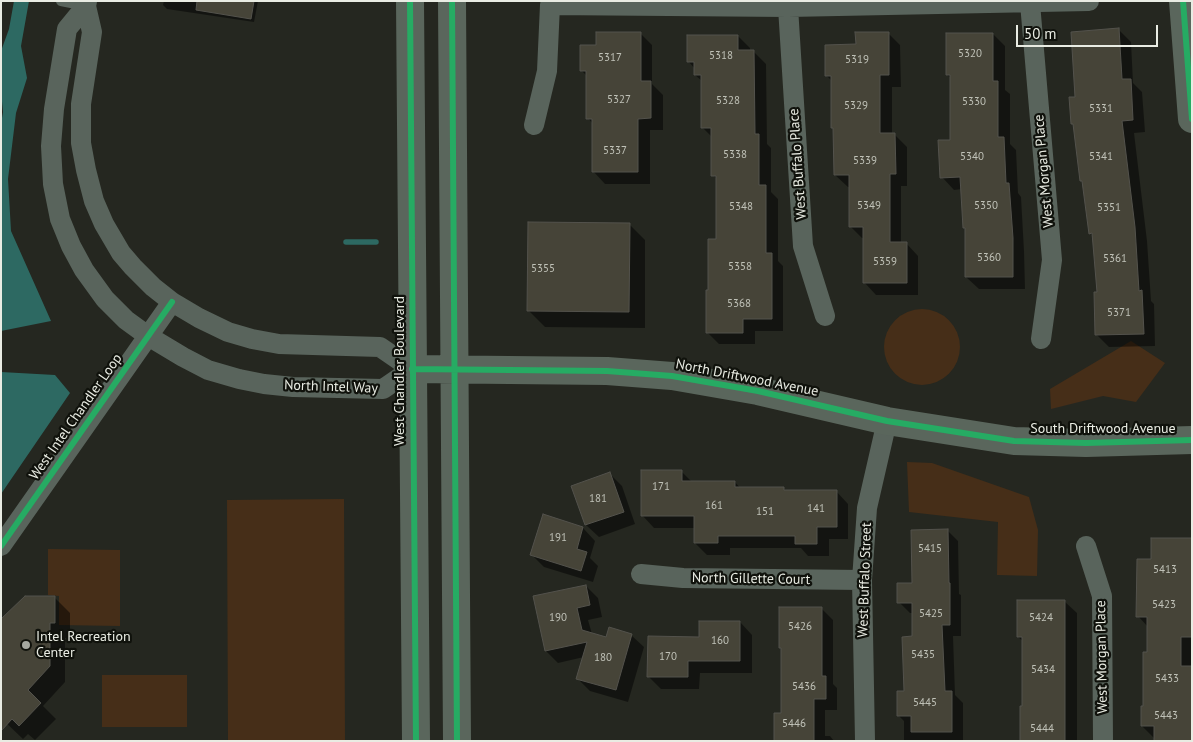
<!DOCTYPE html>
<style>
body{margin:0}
#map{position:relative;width:1193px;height:742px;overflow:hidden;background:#252720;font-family:"PT Sans",sans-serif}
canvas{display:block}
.frame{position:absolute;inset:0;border:2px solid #e9ece3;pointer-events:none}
.scale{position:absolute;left:1016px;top:25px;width:142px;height:22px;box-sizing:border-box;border:2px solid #e9ece3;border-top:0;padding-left:6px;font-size:15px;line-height:18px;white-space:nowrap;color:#e9ece3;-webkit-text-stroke:4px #10120c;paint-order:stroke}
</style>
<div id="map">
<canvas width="1193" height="742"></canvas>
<div class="frame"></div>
<div class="scale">50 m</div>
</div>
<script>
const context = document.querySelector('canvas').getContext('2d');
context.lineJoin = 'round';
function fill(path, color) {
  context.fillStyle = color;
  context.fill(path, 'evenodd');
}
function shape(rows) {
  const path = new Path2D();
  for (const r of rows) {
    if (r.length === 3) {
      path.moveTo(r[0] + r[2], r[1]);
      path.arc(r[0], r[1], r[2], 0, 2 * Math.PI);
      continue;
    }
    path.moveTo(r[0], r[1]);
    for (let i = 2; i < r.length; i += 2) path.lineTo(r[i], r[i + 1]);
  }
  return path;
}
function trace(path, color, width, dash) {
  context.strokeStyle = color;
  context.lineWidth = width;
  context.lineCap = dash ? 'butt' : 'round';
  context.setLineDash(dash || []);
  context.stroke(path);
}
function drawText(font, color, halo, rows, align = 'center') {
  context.font = font + ' "PT Sans",sans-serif';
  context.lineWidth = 4.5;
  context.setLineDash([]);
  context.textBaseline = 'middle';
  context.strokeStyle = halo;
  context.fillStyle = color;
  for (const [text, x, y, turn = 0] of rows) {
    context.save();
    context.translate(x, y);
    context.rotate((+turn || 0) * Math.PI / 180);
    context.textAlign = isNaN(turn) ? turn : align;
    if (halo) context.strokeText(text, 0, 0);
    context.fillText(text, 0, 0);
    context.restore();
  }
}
const green = shape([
 [922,347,38],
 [1131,341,1165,363,1136,402,1103,396,1051,409,1050,389],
 [907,462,932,463,1029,497,1038,530,1037,576,997,575,998,522,909,512],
 [344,499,345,741,228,741,227,500],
 [48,549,120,550,120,626,59,625,59,596,48,595],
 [102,675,187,675,187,727,102,727]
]);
const water = shape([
 [14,1,29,1,21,46,27,78,16,113,8,179,11,231,51,321,1,331,1,124,3,112,1,91,1,51,9,29],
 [1,372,55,375,70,393,1,494]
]);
const shadow = shape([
 [164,1,258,1,254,22,167,9,163,5],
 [1118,29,1131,42,1133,83,1142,92,1145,132,1134,133,1147,241,1151,301,1154,304,1155,346,1109,347,1097,335,1098,293,1094,237,1090,233,1083,183,1081,180,1075,126,1073,124,1077,98],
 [640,33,652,45,652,84,663,95,663,130,650,130,650,184,605,184,593,171,593,124,588,118,588,77,582,71,597,47],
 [888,33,900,45,901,87,892,87,892,134,894,134,907,147,907,186,901,186,901,243,906,243,918,256,918,295,876,295,864,282,864,238,862,238,850,226,850,187,848,187,835,175,835,130,832,127,832,81,826,75,857,45],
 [993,34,1005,46,1005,90,1010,94,1010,144,1016,150,1018,193,1021,197,1024,251,1025,289,979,289,966,277,966,230,964,228,962,189,954,190,942,177,951,141,951,78,947,75],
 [738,36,750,48,750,52,754,52,766,64,767,144,771,148,771,192,778,199,778,261,783,266,783,331,755,331,755,344,719,344,707,332,709,291,718,240,718,180,713,175,713,138,702,127,702,81,695,75,695,69,689,62],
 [629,224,645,240,645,328,545,327,529,311],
 [682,472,692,482,735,482,741,489,784,489,787,491,836,491,848,504,848,539,829,539,829,556,808,556,801,548,730,548,730,555,707,555,695,543,695,528,654,528,642,515],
 [609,473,622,486,635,524,599,537,586,525,573,486],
 [544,516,583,528,595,541,590,558,598,566,593,582,544,567,532,555],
 [947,530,958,541,959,594,961,595,961,636,953,636,955,695,963,703,963,741,904,741,904,721,899,716,905,692,914,638,914,613,910,613,899,602,913,584],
 [1192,540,1192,741,1154,738,1142,726,1148,654,1148,627,1138,616,1152,560],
 [586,586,598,598,602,617,588,620,592,634,607,639,631,635,644,647,628,702,590,691,577,678,584,657,558,663,546,651],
 [54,597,70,613,70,638,65,638,65,682,43,706,56,719,35,740,28,734,23,739,1,718],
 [1064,601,1077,613,1077,741,1021,741,1024,707,1024,642,1018,637],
 [821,608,833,620,833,684,837,688,837,710,825,710,825,736,830,736,834,741,776,741,783,714],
 [740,622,752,635,752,673,700,673,699,689,661,689,648,676,701,638]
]);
const stream = shape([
 [346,242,376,242]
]);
const building = shape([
 [197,1,254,1,251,19,196,10,197,1],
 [1119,28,1122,79,1131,79,1133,120,1122,121,1135,227,1139,291,1142,290,1144,334,1095,335,1094,292,1097,292,1092,233,1089,234,1082,181,1080,181,1073,124,1071,124,1069,97,1075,97,1071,32,1119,28],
 [596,32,641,32,641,81,651,81,651,118,638,119,638,172,592,172,592,119,586,119,586,71,580,71,580,45,596,45,596,32],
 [855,32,889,32,889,75,880,75,880,133,895,133,896,174,890,174,890,242,907,242,907,283,863,283,863,227,849,227,849,175,834,175,833,128,831,128,831,76,825,76,825,45,856,44,855,32],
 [946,33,993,33,993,81,998,81,998,137,1004,137,1006,183,1009,183,1013,238,1013,277,965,277,965,228,963,228,960,177,940,178,938,140,950,140,950,75,946,75,946,33],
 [687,35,738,35,738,50,754,50,755,134,759,134,759,185,766,185,766,253,772,253,772,319,743,319,743,333,706,333,706,290,708,290,708,239,716,239,716,176,711,176,711,128,701,128,701,75,694,75,694,62,687,62,687,35],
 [528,222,630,223,629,312,527,311,528,222],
 [641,470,682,470,682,481,735,481,735,487,784,487,784,490,837,490,837,527,817,527,817,544,795,544,795,536,718,536,718,543,694,543,694,516,641,516,641,470],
 [610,472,624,512,585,525,571,486,610,472],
 [543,514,583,527,577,549,587,552,581,571,530,555,543,514],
 [948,529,949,583,950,583,950,625,942,625,945,691,952,691,952,732,911,732,911,716,897,716,897,691,904,691,902,637,912,636,912,603,897,603,897,583,912,583,911,530,948,529],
 [1151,538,1192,538,1192,637,1181,637,1181,666,1192,666,1192,741,1154,741,1154,726,1141,726,1141,706,1143,706,1143,652,1147,652,1147,617,1136,617,1137,559,1151,559,1151,538],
 [586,585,590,605,577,608,582,630,606,637,609,627,632,634,616,690,576,679,587,642,545,651,533,596,586,585],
 [25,596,55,596,55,623,50,623,50,666,28,690,41,703,19,726,12,719,1,731,1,619,25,596],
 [1017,600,1065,600,1065,741,1020,741,1020,706,1022,706,1022,637,1017,637,1017,600],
 [779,607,822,607,822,676,826,676,826,699,814,699,814,741,774,741,774,713,781,713,781,648,779,648,779,607],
 [699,621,740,621,740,661,688,661,688,677,647,677,648,636,699,637,699,621]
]);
const lane = shape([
 [61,1,86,6]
]);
const street = shape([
 [1030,3,1052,260,1041,339],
 [86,6,67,29,54,109,51,146,53,184,60,219,71,246,84,270,105,299,126,320,148,336,183,357,208,370,239,379,264,384,293,387,383,389,412,369,380,347,279,344,252,339,228,332,199,318,172,302,153,287,133,267,121,253,104,224,94,201,86,170,81,143,81,104,92,32,86,6,87,1],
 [788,7,803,246,825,316],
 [534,125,547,71,550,5,788,7,1089,1],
 [1,546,172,302],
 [1086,546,1102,596,1103,741],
 [641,574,683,578,862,580],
 [865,741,862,580,867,508,887,421]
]);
const secondary = shape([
 [410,1,416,741],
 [452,1,457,741],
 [1183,1,1192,119],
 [412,369,607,371,672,376,758,391,887,421,1014,441,1086,443,1192,440]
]);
const cycleway = shape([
 [410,1,416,741],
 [452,1,457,741],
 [1183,1,1192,119],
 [412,369,607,371,672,376,758,391,887,421,1014,441,1086,443,1192,440],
 [1,546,172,302]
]);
const markers = [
 [26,645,5,"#a4a79f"]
];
const numberNames = [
 ["5320",970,54],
 ["5318",721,56],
 ["5317",610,58],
 ["5319",857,60],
 ["5327",619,100],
 ["5328",728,101],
 ["5330",974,102],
 ["5329",856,106],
 ["5331",1101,109],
 ["5337",615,151],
 ["5338",735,155],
 ["5340",972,157],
 ["5341",1101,157],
 ["5339",865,161],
 ["5349",869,206],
 ["5350",986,206],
 ["5348",741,207],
 ["5351",1109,208],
 ["5360",989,258],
 ["5361",1115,259],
 ["5359",885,262],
 ["5358",740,267],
 ["5355",543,269],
 ["5368",739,304],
 ["5371",1119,313],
 ["171",661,487],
 ["181",598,499],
 ["161",714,506],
 ["141",816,509],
 ["151",765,512],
 ["191",558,538],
 ["5415",930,549],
 ["5413",1165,570],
 ["5423",1164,605],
 ["5425",931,614],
 ["190",558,618],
 ["5424",1041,618],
 ["5426",800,627],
 ["160",720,641],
 ["5435",923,655],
 ["170",668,657],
 ["180",603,658],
 ["5434",1043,670],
 ["5433",1167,679],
 ["5436",804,687],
 ["5445",925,703],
 ["5443",1166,716],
 ["5446",794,724],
 ["5444",1042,729]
];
const streetNames = [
 ["West Buffalo Place",798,164,-94],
 ["West Morgan Place",1044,171,-95],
 ["West Chandler Boulevard",400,371,-90],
 ["North Driftwood Avenue",747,378,11],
 ["North Intel Way",331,387,2],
 ["West Intel Chandler Loop",76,417,-55],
 ["South Driftwood Avenue",1103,429],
 ["North Gillette Court",751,579,1],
 ["West Buffalo Street",865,580,-88],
 ["West Morgan Place",1102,657,-91]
];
const poiNames = [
 ["Intel Recreation",36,637],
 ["Center",36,653]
];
fill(green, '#462e18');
fill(water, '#2d6962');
fill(shadow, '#0007');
trace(stream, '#2d6962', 5.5);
fill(building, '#464438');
trace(building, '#53524c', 1);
trace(lane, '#59645c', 10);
trace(street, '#59645c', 20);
trace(secondary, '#5a665c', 28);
trace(cycleway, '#26ab63', 6);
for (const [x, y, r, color] of markers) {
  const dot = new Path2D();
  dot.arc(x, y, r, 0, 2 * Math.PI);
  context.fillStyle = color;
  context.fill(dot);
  trace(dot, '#10120c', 2);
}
drawText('11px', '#c0c2b8', null, numberNames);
drawText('14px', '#e9ece3', '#10120c', streetNames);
drawText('14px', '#e9ece3', '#10120c', poiNames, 'left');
</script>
